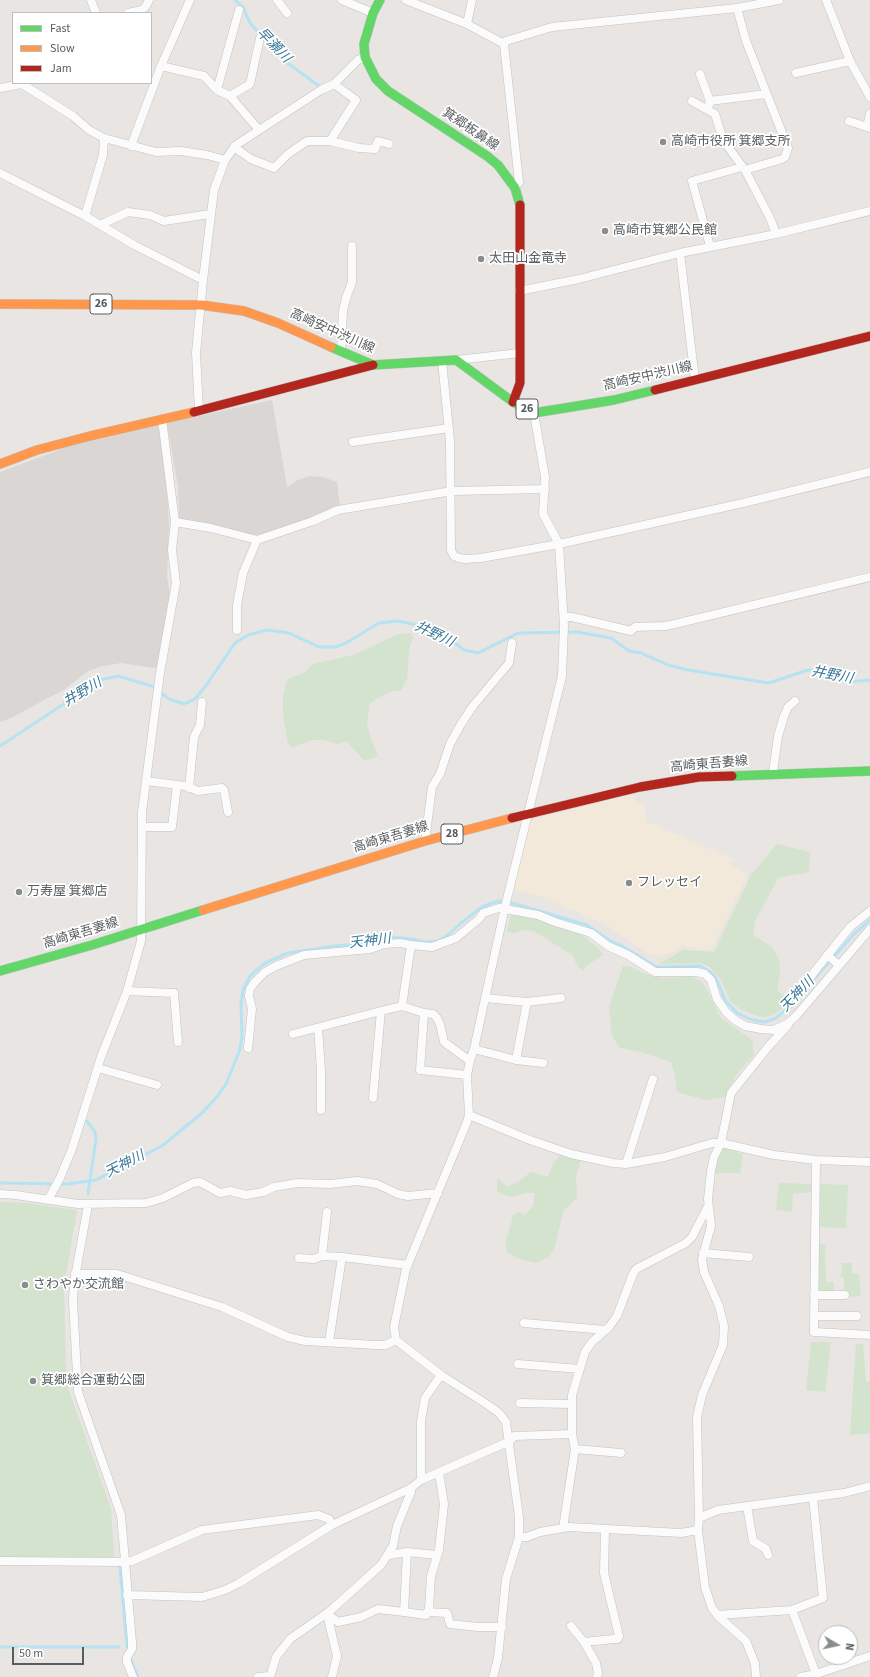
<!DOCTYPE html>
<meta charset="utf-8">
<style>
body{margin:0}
#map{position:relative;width:870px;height:1677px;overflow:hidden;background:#e8e5e2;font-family:"Source Sans 3",sans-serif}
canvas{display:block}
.legend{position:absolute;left:12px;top:12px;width:140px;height:72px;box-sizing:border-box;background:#fff;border:1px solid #bcbebf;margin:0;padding:5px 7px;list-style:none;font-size:12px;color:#585d60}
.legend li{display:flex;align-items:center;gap:8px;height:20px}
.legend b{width:20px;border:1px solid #bcbebf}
.north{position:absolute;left:818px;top:1625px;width:40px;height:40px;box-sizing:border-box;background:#fff;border:1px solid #bcbebf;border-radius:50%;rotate:99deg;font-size:11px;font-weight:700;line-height:16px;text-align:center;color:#585d60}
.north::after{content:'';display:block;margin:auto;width:14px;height:18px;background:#8a8d8e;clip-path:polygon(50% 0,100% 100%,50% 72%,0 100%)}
.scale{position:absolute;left:12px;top:1647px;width:72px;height:18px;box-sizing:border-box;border:2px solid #585d60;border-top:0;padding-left:5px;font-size:12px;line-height:14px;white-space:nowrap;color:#585d60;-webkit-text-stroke:3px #fff;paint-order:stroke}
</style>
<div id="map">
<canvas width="870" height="1677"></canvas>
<ul class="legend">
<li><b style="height:5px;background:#63d668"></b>Fast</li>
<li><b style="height:5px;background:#ff974d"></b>Slow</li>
<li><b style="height:5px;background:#b3261e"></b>Jam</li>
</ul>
<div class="north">N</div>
<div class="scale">50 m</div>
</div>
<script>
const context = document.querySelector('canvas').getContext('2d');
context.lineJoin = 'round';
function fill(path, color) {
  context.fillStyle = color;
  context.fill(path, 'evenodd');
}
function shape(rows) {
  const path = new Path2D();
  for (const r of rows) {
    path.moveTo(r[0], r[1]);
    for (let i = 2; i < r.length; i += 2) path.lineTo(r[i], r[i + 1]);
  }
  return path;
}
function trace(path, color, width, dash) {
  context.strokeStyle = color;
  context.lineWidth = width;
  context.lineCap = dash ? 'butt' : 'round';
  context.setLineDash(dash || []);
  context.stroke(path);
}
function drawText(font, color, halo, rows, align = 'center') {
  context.font = font + ' "Source Sans 3","Noto Sans JP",sans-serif';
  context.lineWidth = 3.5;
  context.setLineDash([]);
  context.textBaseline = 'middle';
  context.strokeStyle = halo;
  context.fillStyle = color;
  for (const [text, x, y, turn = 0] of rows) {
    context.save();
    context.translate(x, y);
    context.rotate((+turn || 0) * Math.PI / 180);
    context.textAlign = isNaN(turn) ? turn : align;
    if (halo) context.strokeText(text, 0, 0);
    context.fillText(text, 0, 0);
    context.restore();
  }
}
const commercial = shape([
 [634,794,636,805,644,803,646,821,734,859,731,866,748,874,711,950,681,946,677,950,662,956,648,954,607,925,537,895,514,890,516,875,529,825,535,818]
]);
const industrial = shape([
 [272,400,287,487,298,480,310,476,323,477,337,482,340,506,307,520,263,534,253,535,179,519,178,486,167,423],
 [158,425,165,465,169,525,167,576,170,596,158,666,154,668,121,663,103,666,88,671,65,689,11,718,0,722,0,472,70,446]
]);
const green = shape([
 [410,633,413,637,409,650,407,679,401,690,389,692,370,703,367,724,371,739,378,756,365,761,346,741,337,744,324,740,312,740,292,747,288,744,283,715,283,696,287,679,304,673,313,664,353,655,399,634],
 [777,844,810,852,809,872,778,878,755,921,753,935,772,947,779,960,780,975,777,990,789,1000,782,1009,770,1016,760,1017,740,1009,730,1001,721,980,710,967,700,963,659,964,683,950,714,952,751,875],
 [512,915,538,918,563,929,578,932,597,947,603,955,587,965,583,971,577,965,572,955,534,931,523,930,512,934,510,932,507,932,510,917],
 [623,966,629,966,643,973,661,978,676,978,689,976,700,980,705,986,720,1017,752,1040,754,1055,736,1075,725,1097,706,1100,677,1092,675,1075,671,1062,641,1052,620,1048,612,1036,609,1007],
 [723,1148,743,1154,740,1173,715,1173,716,1159],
 [564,1149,582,1156,576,1177,577,1197,563,1212,555,1247,549,1257,536,1263,522,1260,508,1253,505,1244,513,1216,518,1212,525,1215,534,1205,534,1193,526,1193,511,1197,497,1191,497,1178,508,1187,519,1181,531,1172,548,1177,553,1164],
 [779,1183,812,1184,812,1192,793,1194,792,1212,776,1210],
 [819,1184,848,1185,846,1228,818,1227],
 [0,1202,27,1203,77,1210,64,1286,66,1374,68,1388,111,1509,114,1557,0,1557],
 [817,1244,825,1244,826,1282,834,1282,833,1292,816,1293],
 [842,1263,852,1263,852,1273,859,1275,861,1296,847,1297,847,1291,844,1291,844,1278,841,1277],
 [811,1342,831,1342,825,1392,806,1390],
 [856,1344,863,1344,866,1382,870,1381,870,1433,850,1435]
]);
const stream = shape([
 [235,0,243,7,250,23,286,62,319,86],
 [0,746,100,680,118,676,152,686,169,699,184,704,195,699,205,687,235,643,248,635,267,630,289,633,319,647,335,647,346,643,379,623,398,621,422,626,447,637,464,650,478,653,518,633,577,632,611,638,629,651,641,653,668,665,688,670,769,683,808,670,817,670,847,682,870,680],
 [87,1121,95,1132,96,1139,88,1194],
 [0,1183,67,1184,96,1180,162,1146,203,1112,216,1098,226,1084,239,1052,242,1037,241,1004,243,990,250,976,265,963,288,953,335,946,376,943,391,937,412,939,426,942,438,941,448,935,461,923,482,907,492,903,501,901,512,903,587,925,610,941,624,947,656,967,700,966,712,973,718,982,725,1000,737,1013,752,1020,765,1022,776,1018,789,1007,855,933,870,920],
 [120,1567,127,1647],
 [0,1647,119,1647],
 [131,1660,138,1677]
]);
const street = shape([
 [91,0,96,13],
 [277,0,287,13],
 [342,0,373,13],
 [406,0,467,24,504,44],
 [826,0,850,61,870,97],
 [737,8,746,41,788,148,785,157,782,159,745,170],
 [239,10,217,90,230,96,259,130],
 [128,13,142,10,146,6,149,0],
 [467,24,472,0],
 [161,66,204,76,217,90],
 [796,73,850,61],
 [700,74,710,101,709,105],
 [0,88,22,84,73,116,89,130,104,138,156,152,181,151,207,155,225,160],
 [230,96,250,84,260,38],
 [692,101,715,114,723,140,745,170,770,218,776,234],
 [710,101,766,94],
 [849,121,870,128],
 [867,127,870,114],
 [330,141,356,100,334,84],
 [131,146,161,66,190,0],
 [234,147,251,159,274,168,288,154,307,141,330,141,359,148,375,149,378,141,389,144],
 [0,173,85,216,134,245,203,280],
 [515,188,519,182,504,44,506,41,552,27,737,8,779,0],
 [85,216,103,155,104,138],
 [100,225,128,212,150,215,164,221,210,214],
 [710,246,692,181,742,167],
 [680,253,695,380],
 [519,291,579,279,680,253,776,234,870,211],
 [341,351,343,311,346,298,352,282,352,246],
 [456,360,520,353],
 [442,361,450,441,451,550,454,556,459,558,465,559,481,558,559,544,743,503,870,472],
 [199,411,196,353,203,280,214,190,225,160,236,145,321,90,334,84,358,60,365,57],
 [353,442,449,428],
 [175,522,211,528,257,540],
 [564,617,572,617,631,631,635,627,666,626,679,623,870,577],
 [237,630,237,605,243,573,257,540,313,521,338,510,452,491,545,489],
 [773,773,778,736,784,716,788,707,795,701],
 [146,781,186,786,198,791,222,788,224,790,228,812],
 [189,788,194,737,200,725,202,702],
 [142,827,172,827,177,785],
 [425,841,432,787,440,774,450,744,461,724,473,706,509,663,512,643],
 [827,955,839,965],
 [811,976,850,927,870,911],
 [127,991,174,993,178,1042],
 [485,998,527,1002,561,998],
 [402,1006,411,945],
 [424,1013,420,1070,467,1075],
 [318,1028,321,1070,321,1110],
 [293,1034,381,1011,402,1006,424,1013,433,1014,437,1018,440,1024,444,1042,470,1061],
 [248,1048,252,1009,249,996,250,989,255,982,265,972,276,966,304,955,370,949,385,944,400,943,411,945,432,947,456,938,479,919,483,913,499,908,538,915,555,922,591,933,608,946,628,955,655,972,697,972,705,974,711,980,717,999,726,1012,735,1020,745,1026,761,1029,774,1030,787,1024,797,1015,870,929],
 [474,1049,516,1060,543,1063],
 [516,1060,527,1002],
 [98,1068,157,1085],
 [373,1098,381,1011],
 [469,1115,530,1140,571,1154,613,1163,626,1164,665,1157,712,1143,721,1143,774,1155,816,1160,870,1162],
 [816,1160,814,1332,870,1335],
 [626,1164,653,1079],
 [0,1194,16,1195,78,1204,146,1203,163,1198,193,1183,200,1182,220,1193,230,1191,246,1195,263,1192,274,1187,297,1183,330,1184,357,1181,377,1184,398,1194,408,1196,438,1193],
 [48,1200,60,1178,72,1149,101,1057,127,991,141,941,142,812,160,673,176,583,172,550,175,522,162,419],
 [88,1205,74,1283,73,1301,78,1392,121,1515,132,1642,132,1649,127,1657,127,1662,133,1677],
 [703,1253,749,1257],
 [322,1256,327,1212],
 [299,1258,314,1259,322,1256,342,1257,408,1265],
 [75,1274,117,1274,222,1307,288,1337,305,1341,376,1345,385,1345,396,1340],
 [814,1295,845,1295],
 [814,1316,857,1316],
 [524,1323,605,1330],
 [329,1342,342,1257],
 [518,1364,580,1369],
 [520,1403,572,1404],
 [575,1449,621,1453],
 [421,1480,510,1441,514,1436,572,1434],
 [747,1506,753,1541,766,1549,768,1555],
 [699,1518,718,1510,844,1493,870,1486],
 [563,1528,575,1449,572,1434,572,1395,585,1352,592,1342,609,1327,617,1316,633,1274,636,1269,686,1243,692,1237,708,1206],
 [519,1537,527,1537,540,1532,569,1527,681,1533,698,1530],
 [407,1552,404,1612,426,1615,429,1609,431,1576,439,1550,444,1504,439,1473],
 [389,1555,407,1552,437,1555],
 [0,1561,124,1562,132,1561,202,1530,318,1515,329,1519,332,1525],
 [127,1595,202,1597,225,1590,239,1583,332,1525,411,1488,421,1480,421,1421,425,1398,441,1375],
 [792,1610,823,1598,813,1497],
 [428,1612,447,1613,450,1624,478,1627,502,1627],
 [327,1614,338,1622,361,1617,378,1609,404,1612],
 [327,1614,337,1656,332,1677],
 [717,1615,792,1610,816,1674],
 [571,1626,584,1642,596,1663,598,1673,597,1677],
 [584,1642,614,1639,618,1639,619,1636,604,1573,605,1529],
 [258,1677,269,1676,271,1674,276,1657,290,1639,330,1611,381,1565,393,1546,397,1526,411,1492,411,1488],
 [493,1677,498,1658,506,1579,519,1537,519,1517,506,1422,499,1413,488,1405,441,1375,396,1340,394,1327,406,1269,467,1122,469,1115,467,1075,470,1061,474,1049,505,907,562,676,564,626,559,544,543,514,545,477,534,413],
 [756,1677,755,1664,746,1641,719,1617,712,1608,705,1587,698,1530,699,1518,697,1417,702,1395,723,1345,724,1326,719,1306,704,1272,702,1259,711,1226,708,1199,711,1171,714,1157,721,1143,731,1093,768,1047,788,1025],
 [801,1677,816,1674,870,1656]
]);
const fast = shape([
 [380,0,373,13,364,44,365,57,376,79,388,91,487,156,498,165,515,188,520,205],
 [331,347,373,365,456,360,513,402,534,413,614,400,655,390],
 [732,776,870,771],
 [0,971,92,945,203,910]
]);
const slow = shape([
 [0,304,201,305,244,311,278,323,331,347],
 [0,464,37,450,90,436,194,412],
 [203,910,425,841,512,818]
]);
const jam = shape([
 [655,390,870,336],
 [513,402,520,383,520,205],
 [194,412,373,365],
 [512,818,640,787,699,777,732,776]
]);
const markers = [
 [663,142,4,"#8a8d8e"],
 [605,231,4,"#8a8d8e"],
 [481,259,4,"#8a8d8e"],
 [629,883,4,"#8a8d8e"],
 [19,892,4,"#8a8d8e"],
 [25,1285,4,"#8a8d8e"],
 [33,1381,4,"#8a8d8e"]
];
const shields = [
 [101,304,22],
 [527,409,22],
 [452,834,22]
];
const shieldNames = [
 ["26",101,304],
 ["26",527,409],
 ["28",452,834]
];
const streetNames = [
 ["箕郷板鼻線",470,130,34],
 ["高崎安中渋川線",332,332,24],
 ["高崎安中渋川線",648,377,-13],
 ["高崎東吾妻線",709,765,-5],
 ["高崎東吾妻線",391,838,-17],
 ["高崎東吾妻線",81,934,-17]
];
const poiNames = [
 ["高崎市役所 箕郷支所",671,142],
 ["高崎市箕郷公民館",613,231],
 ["太田山金竜寺",489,259],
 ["フレッセイ",637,883],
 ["万寿屋 箕郷店",27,892],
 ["さわやか交流館",33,1285],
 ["箕郷総合運動公園",41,1381]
];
const waterNames = [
 ["早瀬川",273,46,46],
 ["井野川",434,635,25],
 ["井野川",832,676,11],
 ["井野川",83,693,-31],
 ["天神川",370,942,-7],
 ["天神川",798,995,-46],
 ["天神川",125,1165,-27]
];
fill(commercial, '#f3e9da');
fill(industrial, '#d9d6d3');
fill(green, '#d3e3cd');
trace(stream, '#b6e3f3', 3);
trace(street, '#c3c3c3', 9);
trace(fast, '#c3c3c3', 10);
trace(slow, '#c3c3c3', 10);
trace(jam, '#c3c3c3', 10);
trace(street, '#fcfbfb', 8);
trace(fast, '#63d668', 9);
trace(slow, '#ff974d', 9);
trace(jam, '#b3261e', 9);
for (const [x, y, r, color] of markers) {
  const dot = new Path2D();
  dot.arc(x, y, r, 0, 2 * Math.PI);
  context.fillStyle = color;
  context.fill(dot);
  trace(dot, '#fff', 1.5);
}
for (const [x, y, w] of shields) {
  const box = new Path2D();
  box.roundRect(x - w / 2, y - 10, w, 20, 3);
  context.fillStyle = '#fff';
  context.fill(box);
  trace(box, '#585d60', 1);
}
drawText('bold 12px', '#585d60', null, shieldNames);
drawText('13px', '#585d60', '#fff', streetNames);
drawText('13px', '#585d60', '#fff', poiNames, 'left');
drawText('italic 14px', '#3b7899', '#fff', waterNames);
</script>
